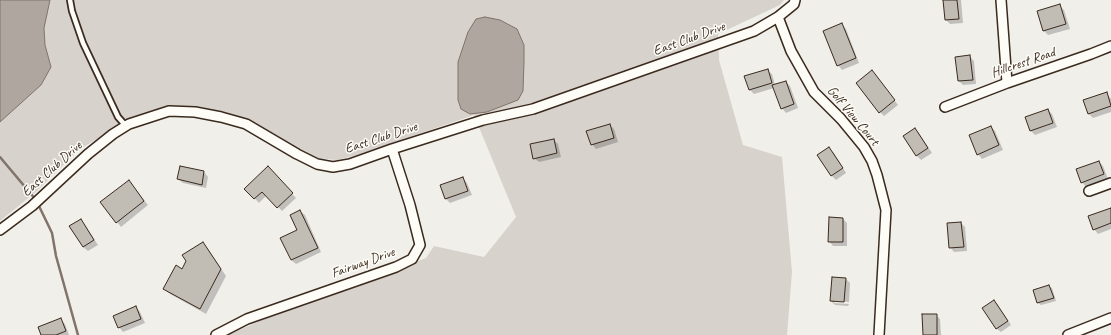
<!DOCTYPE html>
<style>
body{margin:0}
canvas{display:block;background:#f1efea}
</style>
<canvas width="1111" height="335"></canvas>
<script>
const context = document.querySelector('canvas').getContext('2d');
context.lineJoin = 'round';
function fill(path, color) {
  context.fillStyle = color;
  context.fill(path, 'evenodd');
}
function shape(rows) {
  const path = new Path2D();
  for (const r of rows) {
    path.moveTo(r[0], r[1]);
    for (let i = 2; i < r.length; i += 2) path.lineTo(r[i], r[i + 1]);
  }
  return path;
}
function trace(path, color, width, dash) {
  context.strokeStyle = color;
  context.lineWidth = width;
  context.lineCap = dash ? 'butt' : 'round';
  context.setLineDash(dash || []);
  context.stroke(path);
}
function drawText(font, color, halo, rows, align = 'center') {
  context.font = font + ' Caveat,sans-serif';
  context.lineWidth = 3;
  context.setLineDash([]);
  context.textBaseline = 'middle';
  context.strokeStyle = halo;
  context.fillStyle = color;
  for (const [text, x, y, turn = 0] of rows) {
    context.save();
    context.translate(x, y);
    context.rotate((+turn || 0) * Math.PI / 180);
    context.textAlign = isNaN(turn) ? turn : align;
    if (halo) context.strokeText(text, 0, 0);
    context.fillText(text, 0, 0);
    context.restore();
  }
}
const green = shape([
 [0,0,784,0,780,5,718,34,719,60,743,145,782,157,792,272,787,335,228,335,273,315,426,258,434,246,484,257,516,217,474,115,357,155,337,160,316,158,246,119,201,107,166,106,126,122,80,149,37,191,0,221]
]);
const water = shape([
 [0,0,50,0,44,28,45,45,51,67,41,85,0,122,0,0],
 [485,17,500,20,517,29,524,45,524,62,523,91,518,100,487,112,470,114,461,109,458,100,458,62,468,32,476,19,485,17]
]);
const shadow = shape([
 [944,0,961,0,963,23,950,24,946,20],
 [1059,5,1064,10,1070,29,1048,35,1044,31,1038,12],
 [842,25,846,29,859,63,842,70,838,65],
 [969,56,974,61,976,84,963,85,959,81,956,58],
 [767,70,772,74,775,85,786,82,790,86,798,108,786,113,782,108,774,88,754,94,750,90],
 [876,76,898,105,884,116,880,112],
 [1106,93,1111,99,1111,112,1093,118,1089,114],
 [1048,110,1052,114,1057,127,1035,135,1030,130],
 [610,125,614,129,618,142,596,149,592,144],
 [991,127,995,131,1003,150,982,159,978,154],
 [915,129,919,133,932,153,921,160,917,156,904,136],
 [554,140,558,144,561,157,539,162,534,158],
 [829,149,834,153,846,173,836,180,831,175],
 [1099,162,1103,166,1108,179,1086,187,1082,182],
 [181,167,204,172,208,177,206,188,183,183,178,179],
 [272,172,296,198,282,211,267,195,259,203,246,189],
 [463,178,467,183,472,195,450,203,446,199],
 [133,186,148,205,121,227,102,203],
 [1111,209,1111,229,1098,234,1094,229],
 [300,211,305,215,321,252,296,264,291,260,298,231],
 [830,218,843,219,847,223,847,246,833,246,829,241],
 [80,220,85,225,98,245,88,251,83,247,71,226],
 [961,223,965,227,967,251,954,252,950,247],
 [203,243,208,249,226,276,206,314,170,294,164,289,182,270],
 [833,278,846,279,850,283,849,302,834,301,834,303,849,304,848,306,835,305,831,301],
 [1049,286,1052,288,1056,301,1041,305,1038,303],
 [994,301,998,305,1011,325,1001,332,996,328],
 [136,307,140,312,145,323,123,332,119,327],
 [936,315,940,319,941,335,924,335],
 [61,320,65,324,69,335,42,335]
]);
const stream = shape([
 [0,157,36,200],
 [38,204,52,233,56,256,78,335]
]);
const building = shape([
 [943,0,957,0,959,19,945,20,943,0],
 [1060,4,1066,24,1043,31,1037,11,1060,4],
 [842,23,856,58,837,66,823,31,842,23],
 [970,55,973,80,958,81,955,57,970,55],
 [768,69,772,83,749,90,744,76,768,69],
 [872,70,895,100,879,113,856,83,872,70],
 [786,81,794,104,781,109,772,85,786,81],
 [1107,92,1111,106,1088,114,1083,100,1107,92],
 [1048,109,1053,123,1030,131,1025,117,1048,109],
 [610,124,614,138,591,145,586,131,610,124],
 [991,126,999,145,977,155,969,135,991,126],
 [915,128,928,148,916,156,903,136,915,128],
 [554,139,557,153,533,159,530,144,554,139],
 [829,147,843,168,831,176,817,155,829,147],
 [1099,161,1104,174,1081,183,1076,169,1099,161],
 [180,166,204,171,202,185,177,179,180,166],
 [268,166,293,193,277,208,262,192,254,199,244,189,268,166],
 [463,177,468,191,445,199,440,185,463,177],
 [129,180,144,201,116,223,100,202,129,180],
 [1111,208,1111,223,1093,230,1088,216,1111,208],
 [300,210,318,248,291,260,280,238,297,230,290,215,300,210],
 [829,217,843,218,843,242,828,242,829,217],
 [81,219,94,240,83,247,69,226,81,219],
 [961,222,964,247,949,248,947,223,961,222],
 [203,242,221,269,200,309,163,289,176,265,182,269,186,261,182,255,203,242],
 [832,277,846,278,844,302,830,301,832,277],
 [1049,285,1054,298,1037,303,1033,290,1049,285],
 [994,300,1008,321,996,329,982,308,994,300],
 [136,306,141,319,118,328,113,316,136,306],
 [922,314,937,314,937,335,923,335,922,314],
 [61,318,66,331,56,335,41,335,38,327,61,318]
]);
const service = shape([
 [70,0,72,11,83,43,118,117,126,126]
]);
const minor = shape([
 [1001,0,1007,83],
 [778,17,791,51,814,92,841,119,855,136,864,147,872,161,877,175,886,210,879,335],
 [945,107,1007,83,1091,54,1111,46],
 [1089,191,1111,183],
 [0,230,32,206,88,154,113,134,129,124,169,111,195,112,221,117,246,124,297,154,317,164,333,167,350,164,392,149,483,120,533,109,754,31,778,17,794,4,795,0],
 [216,335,247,319,396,267,412,259,420,245,410,205,392,149],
 [1068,335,1111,318]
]);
const streetNames = [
 ["East Club Drive",689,39,-20],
 ["Hillcrest Road",1023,63,-19],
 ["Golf View Court",853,116,50],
 ["East Club Drive",381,138,-18],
 ["East Club Drive",52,169,-42],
 ["Fairway Drive",363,263,-20]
];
fill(green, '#d7d2cc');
fill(water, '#aea69f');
trace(water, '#80746b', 1);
fill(shadow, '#0003');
trace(stream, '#80746b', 2.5);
fill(building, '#c1bcb4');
trace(building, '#3b2a1e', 1);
trace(service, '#3b2a1e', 8);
trace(minor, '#3b2a1e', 12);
trace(service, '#fdfcf7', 4.5);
trace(minor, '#fdfcf7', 9);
drawText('14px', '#3b2a1e', '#fdfcf7', streetNames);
</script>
